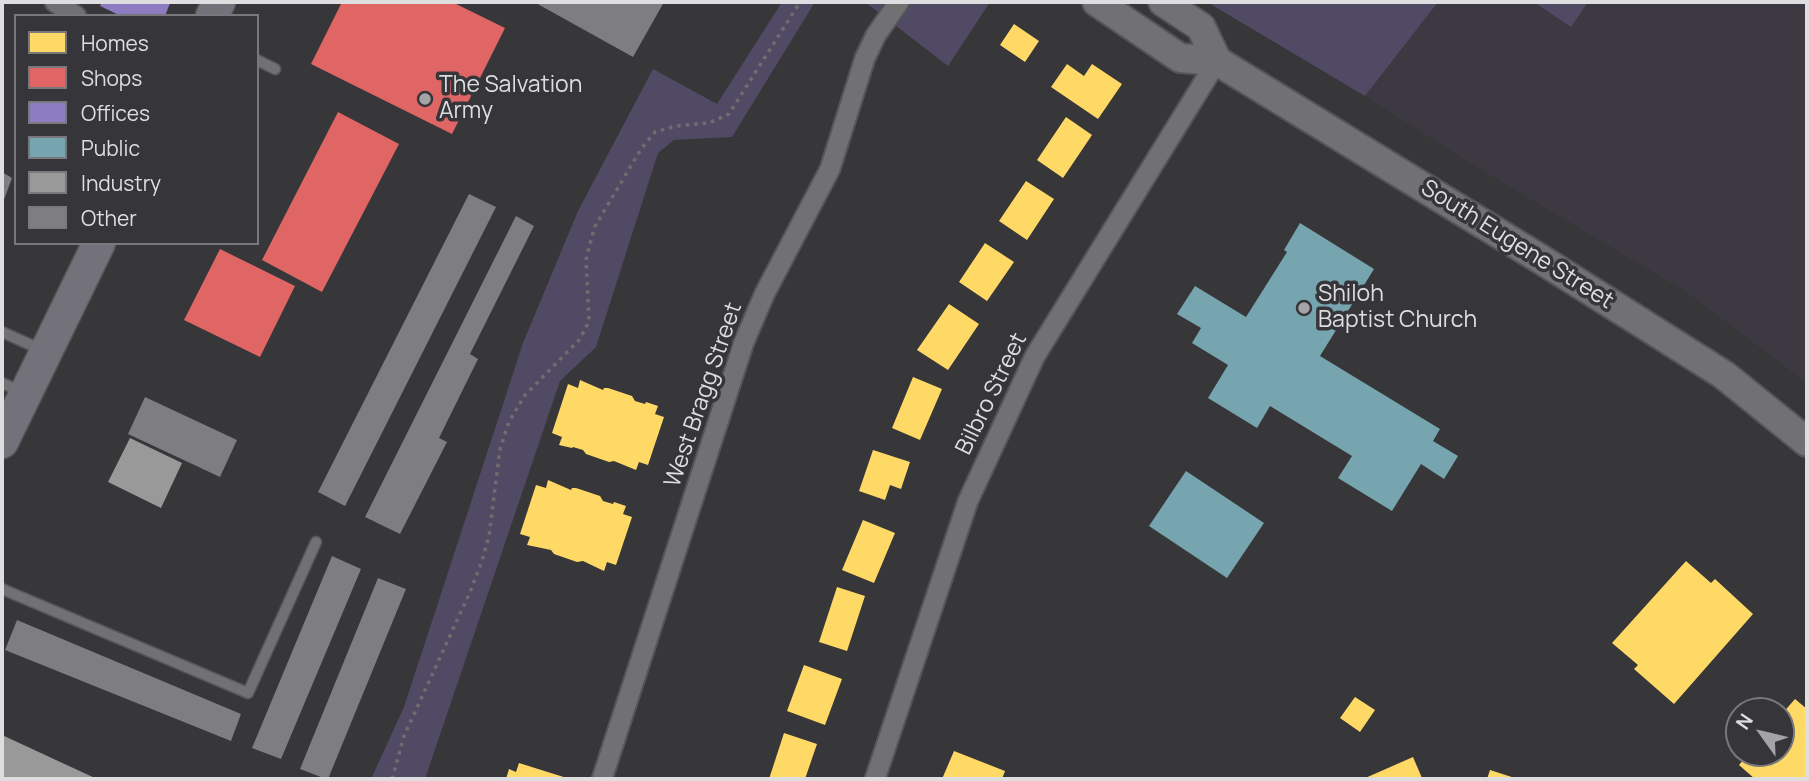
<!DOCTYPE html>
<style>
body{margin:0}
#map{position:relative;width:1809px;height:781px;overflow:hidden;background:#373639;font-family:Manrope,sans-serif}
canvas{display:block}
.frame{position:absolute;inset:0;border:4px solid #dedee1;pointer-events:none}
.legend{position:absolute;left:14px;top:14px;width:245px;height:231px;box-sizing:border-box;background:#36353a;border:2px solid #79797d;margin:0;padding:9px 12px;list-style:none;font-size:21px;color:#dedee1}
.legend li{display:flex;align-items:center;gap:14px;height:35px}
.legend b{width:35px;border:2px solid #79797d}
.north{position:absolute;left:1725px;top:697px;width:70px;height:70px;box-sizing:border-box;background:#36353a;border:2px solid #79797d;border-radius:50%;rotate:304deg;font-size:19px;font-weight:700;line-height:28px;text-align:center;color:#dedee1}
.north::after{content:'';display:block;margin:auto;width:24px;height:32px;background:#a4a3a6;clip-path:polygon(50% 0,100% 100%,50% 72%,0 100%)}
</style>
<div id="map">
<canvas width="1809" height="781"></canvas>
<div class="frame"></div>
<ul class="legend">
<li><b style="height:19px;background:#ffd966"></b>Homes</li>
<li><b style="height:19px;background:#e06666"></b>Shops</li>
<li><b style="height:19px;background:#8e7cc3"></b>Offices</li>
<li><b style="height:19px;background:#76a5af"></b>Public</li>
<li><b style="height:19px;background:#999"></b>Industry</li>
<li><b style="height:19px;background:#7e7e80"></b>Other</li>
</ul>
<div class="north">N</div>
</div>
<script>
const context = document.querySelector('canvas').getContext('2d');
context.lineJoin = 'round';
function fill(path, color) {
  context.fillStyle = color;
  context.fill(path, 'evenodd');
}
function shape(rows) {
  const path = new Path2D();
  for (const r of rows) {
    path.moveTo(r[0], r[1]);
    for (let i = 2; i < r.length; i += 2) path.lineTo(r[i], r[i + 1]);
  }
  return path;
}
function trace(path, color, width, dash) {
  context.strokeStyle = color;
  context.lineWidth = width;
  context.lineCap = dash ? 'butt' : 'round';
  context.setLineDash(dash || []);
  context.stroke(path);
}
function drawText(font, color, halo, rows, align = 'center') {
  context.font = font + ' Manrope,sans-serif';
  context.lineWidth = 7;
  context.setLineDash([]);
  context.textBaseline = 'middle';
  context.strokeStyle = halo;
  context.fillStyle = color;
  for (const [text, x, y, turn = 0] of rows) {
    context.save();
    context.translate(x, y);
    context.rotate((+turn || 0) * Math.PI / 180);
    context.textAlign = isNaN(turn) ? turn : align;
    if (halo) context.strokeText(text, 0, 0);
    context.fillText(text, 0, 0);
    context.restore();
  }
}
const built = shape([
 [1438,2,1534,2,1571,26,1588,2,1807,2,1807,383,1685,291,1475,166,1365,96]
]);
const green = shape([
 [782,2,815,2,732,137,674,140,658,153,596,347,560,381,425,779,371,779,404,707,523,343,578,211,653,69,717,104],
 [865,2,990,2,948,66],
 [1207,2,1438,2,1365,96],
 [1534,2,1588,2,1571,27]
]);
const homes = shape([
 [1014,24,1039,41,1025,62,1000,45],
 [1067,64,1084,76,1092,64,1122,84,1098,119,1051,87],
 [1066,117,1092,135,1063,178,1037,160],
 [1026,181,1054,199,1027,240,999,221],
 [985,243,1014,262,987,301,959,282],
 [949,304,979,324,948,370,917,350],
 [913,377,942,389,920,440,892,428],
 [580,380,603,390,604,388,608,388,632,396,635,401,645,404,646,402,658,406,655,414,664,417,648,465,639,462,636,470,614,461,609,462,586,454,583,450,573,447,572,448,559,445,562,437,552,433,568,384,578,388],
 [873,450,910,462,901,489,890,485,885,500,859,491],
 [548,480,571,490,572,488,576,488,600,496,603,501,613,504,614,502,626,506,623,514,632,517,616,565,607,562,604,571,583,561,577,562,554,554,551,550,527,545,530,537,520,534,536,485,546,488],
 [863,520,895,533,874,583,842,570],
 [1686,561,1711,583,1715,579,1753,614,1674,704,1634,669,1638,665,1612,643],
 [837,587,865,596,847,651,819,642],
 [804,665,842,679,825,725,787,711],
 [1355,697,1375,710,1360,732,1340,718],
 [1795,699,1807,709,1807,779,1755,779,1739,765,1749,753,1781,753,1781,715],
 [784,733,817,744,805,779,769,779],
 [954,751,1005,771,1002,779,942,779],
 [1413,757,1422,778,1420,779,1363,779],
 [519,763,570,779,506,779,509,769,516,772],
 [1490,770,1518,779,1487,779]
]);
const shops = shape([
 [342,2,452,2,505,28,452,134,311,64],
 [338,112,399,144,322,292,262,260],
 [220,249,295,286,260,357,184,320]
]);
const offices = shape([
 [102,2,168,2,170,3,165,16,121,16,100,6]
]);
const public = shape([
 [1300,223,1374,269,1320,356,1440,429,1433,441,1458,456,1444,479,1421,464,1392,511,1338,478,1352,456,1270,406,1257,428,1208,398,1228,365,1192,343,1201,328,1177,314,1195,286,1246,317,1287,252,1284,250],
 [1186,471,1264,523,1227,578,1149,526]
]);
const industry = shape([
 [130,438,182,463,161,508,108,482],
 [2,735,97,779,2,779]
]);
const building = shape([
 [534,2,664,2,633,57],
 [2,172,12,178,2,205],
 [469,194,496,207,345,506,318,492],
 [516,216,534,226,470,354,478,359,439,438,447,442,400,534,365,517],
 [145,397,237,440,220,477,128,434],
 [332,556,361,569,281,759,252,748],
 [378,578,406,589,328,779,326,779,300,769],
 [17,620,241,714,231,741,5,650]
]);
const path = shape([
 [392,779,404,736,470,592,482,561,489,536,500,449,509,422,525,395,580,339,589,321,586,260,594,228,641,149,655,132,676,126,709,123,729,114,800,2]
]);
const service = shape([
 [257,60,275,69],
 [2,332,42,350],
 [2,383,20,391],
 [2,589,248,693,316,542]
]);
const minor = shape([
 [55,2,76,16],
 [602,779,744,342,765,293,830,169,865,58,876,35,899,2],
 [875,779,968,501,1035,356,1217,61]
]);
const secondary = shape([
 [1097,2,1180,58,1217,61,1542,260,1724,375,1807,442],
 [1163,2,1201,27,1217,61]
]);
const primary = shape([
 [212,16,219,2],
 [2,442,99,243]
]);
const markers = [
 [425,99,7,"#a4a3a6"],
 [1304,308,7,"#a4a3a6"]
];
const poiNames = [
 ["The Salvation",439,86],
 ["Army",439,112],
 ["Shiloh",1318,295],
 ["Baptist Church",1318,321]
];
const streetNames = [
 ["South Eugene Street",1517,245,32],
 ["Bilbro Street",992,394,-64],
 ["West Bragg Street",704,395,-71]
];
fill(built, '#3c3943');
fill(green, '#514a65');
fill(homes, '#ffd966');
fill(shops, '#e06666');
fill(offices, '#8e7cc3');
fill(public, '#76a5af');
fill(industry, '#999');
fill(building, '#7e7e80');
trace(service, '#555457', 13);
trace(minor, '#555457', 23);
trace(secondary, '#555457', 32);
trace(primary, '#555457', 35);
trace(path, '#6e6d6f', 3.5, [3.5, 5]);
trace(service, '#717173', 10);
trace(minor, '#717173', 19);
trace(secondary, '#717173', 28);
trace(primary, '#73727a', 32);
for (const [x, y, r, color] of markers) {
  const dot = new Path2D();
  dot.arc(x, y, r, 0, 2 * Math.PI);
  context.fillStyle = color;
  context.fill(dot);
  trace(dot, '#36353a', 2.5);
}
drawText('23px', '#dedee1', '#36353a', poiNames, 'left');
drawText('23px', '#dedee1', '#36353a', streetNames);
</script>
